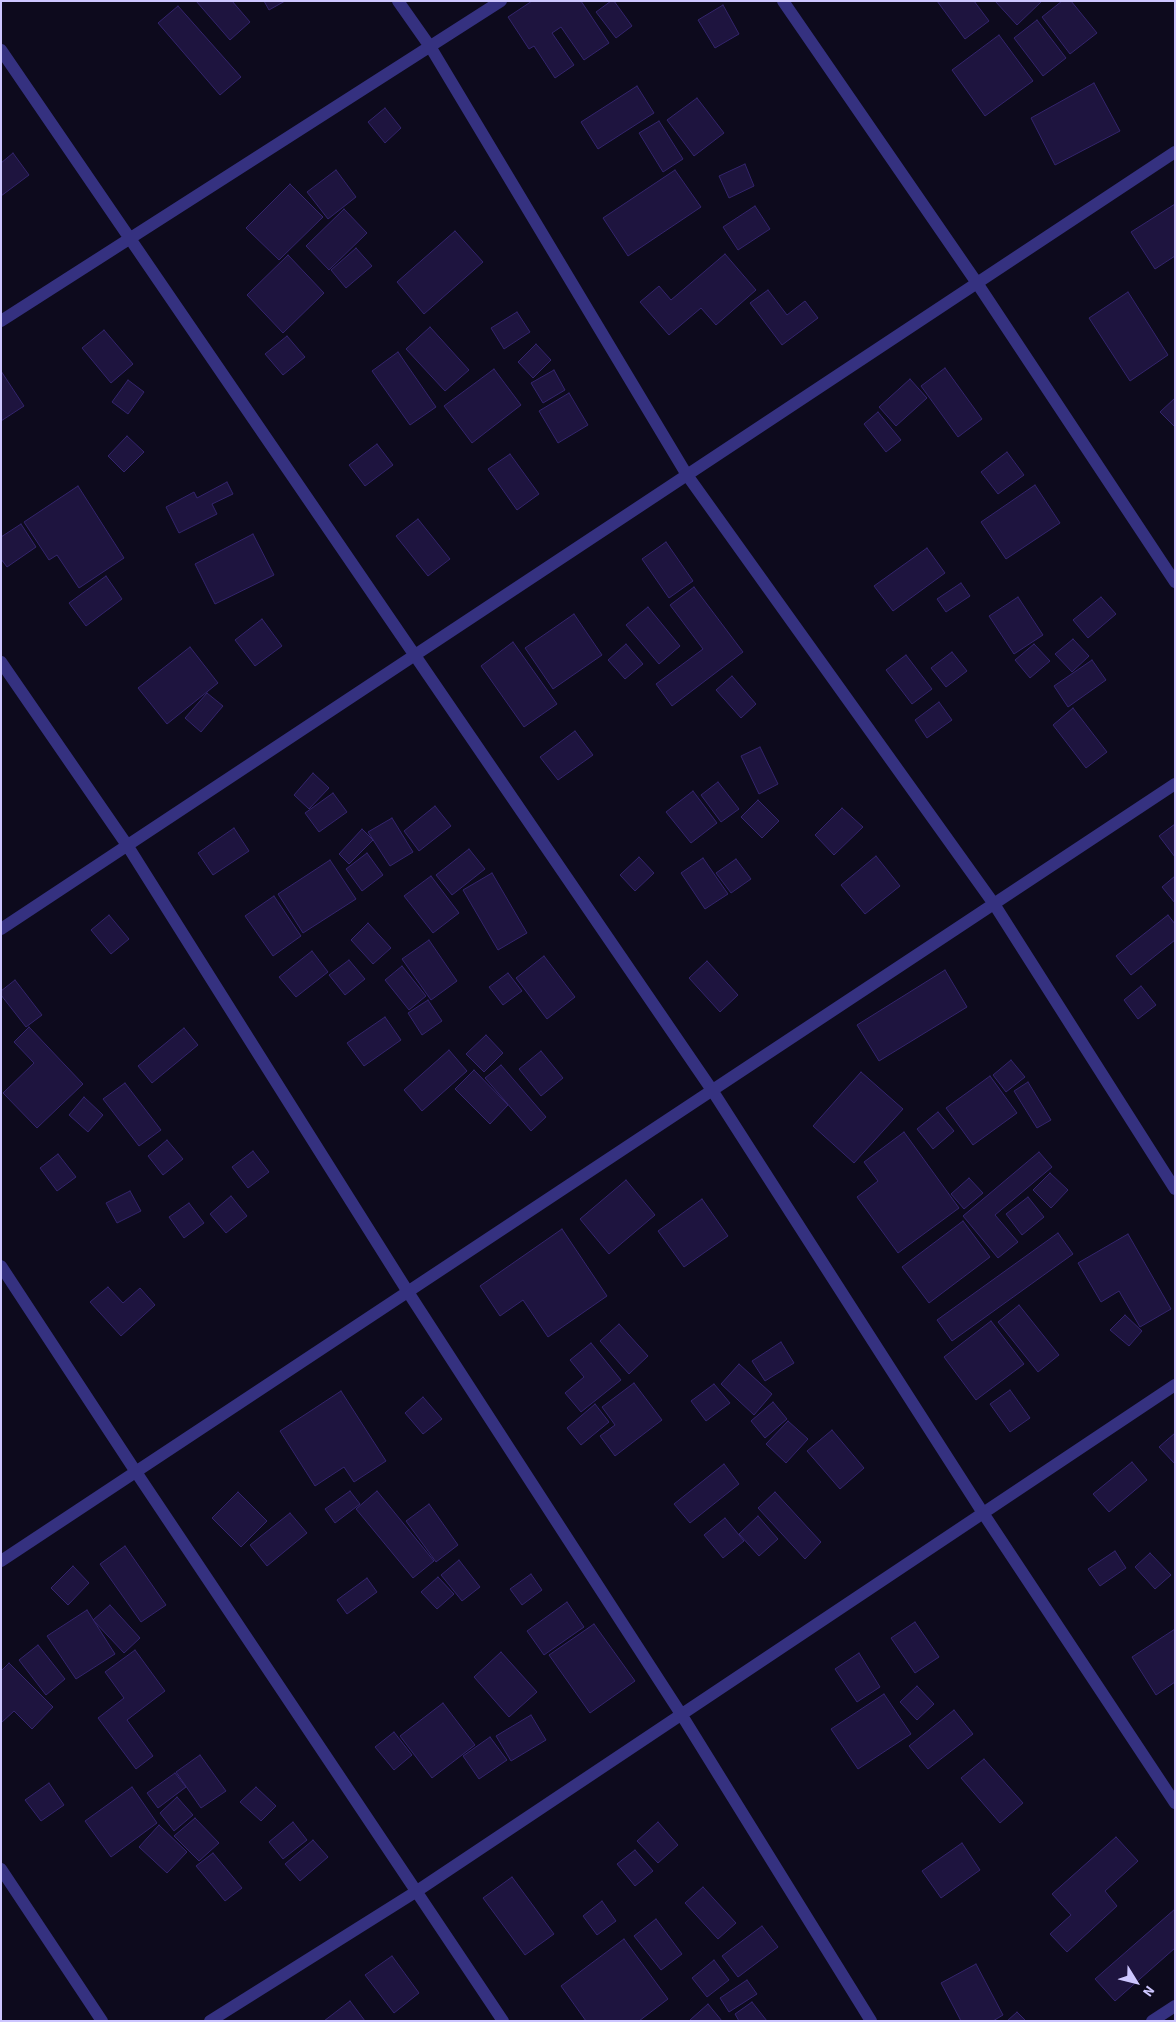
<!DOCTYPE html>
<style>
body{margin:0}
#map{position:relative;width:1176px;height:2022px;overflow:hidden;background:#0d0a1d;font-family:"Source Sans 3",sans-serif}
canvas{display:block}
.frame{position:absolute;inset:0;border:2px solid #cdc6ff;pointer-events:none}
.north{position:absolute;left:1111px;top:1957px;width:50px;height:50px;-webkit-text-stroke:4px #0d0a1d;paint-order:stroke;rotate:126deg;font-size:14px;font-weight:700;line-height:20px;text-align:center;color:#cdc6ff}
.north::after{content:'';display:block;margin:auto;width:18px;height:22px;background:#cdc6ff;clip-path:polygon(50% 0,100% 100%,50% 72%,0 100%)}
</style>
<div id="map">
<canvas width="1176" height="2022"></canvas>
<div class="frame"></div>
<div class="north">N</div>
</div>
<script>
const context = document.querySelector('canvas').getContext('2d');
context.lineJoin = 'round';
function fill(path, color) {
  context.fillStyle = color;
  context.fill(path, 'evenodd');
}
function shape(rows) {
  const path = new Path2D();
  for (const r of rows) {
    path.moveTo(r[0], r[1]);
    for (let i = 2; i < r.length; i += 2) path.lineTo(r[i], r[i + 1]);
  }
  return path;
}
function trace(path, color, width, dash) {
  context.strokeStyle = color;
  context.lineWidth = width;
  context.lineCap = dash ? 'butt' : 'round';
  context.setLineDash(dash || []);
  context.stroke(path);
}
const building = shape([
 [196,1,232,1,250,22,230,40,196,1],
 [264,1,285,1,269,10,264,1],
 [532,1,581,1,609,43,584,60,561,27,552,33,574,65,555,78,534,46,529,49,508,17,532,1],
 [611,1,614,1,632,26,616,38,596,12,611,1],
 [937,1,974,1,989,21,965,39,937,1],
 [995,1,1042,1,1017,25,995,1],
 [1062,1,1071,1,1097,33,1070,54,1042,17,1062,1],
 [723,5,739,34,715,48,698,20,723,5],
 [178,6,241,77,220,95,158,23,178,6],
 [1037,20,1066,58,1043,76,1014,38,1037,20],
 [999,35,1033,81,985,116,952,70,999,35],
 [1094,83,1120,131,1055,165,1031,118,1094,83],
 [637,86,654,113,598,149,581,122,637,86],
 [697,98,724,133,694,156,667,120,697,98],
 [385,108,401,128,385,143,368,122,385,108],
 [659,121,683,159,663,172,639,133,659,121],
 [13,153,29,175,1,196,1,163,13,153],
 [745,164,754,186,729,198,719,176,745,164],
 [336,170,356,197,328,219,307,192,336,170],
 [675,170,701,207,628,256,603,218,675,170],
 [290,184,323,217,279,260,246,228,290,184],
 [1175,204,1175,256,1155,269,1131,232,1175,204],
 [755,206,770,229,738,250,723,227,755,206],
 [344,209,367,233,329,270,306,246,344,209],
 [455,231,483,262,424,314,397,282,455,231],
 [356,248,372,266,346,288,331,270,356,248],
 [725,254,756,290,716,325,701,308,669,335,640,302,659,286,671,300,725,254],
 [288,255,324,293,283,333,247,295,288,255],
 [768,290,787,315,805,301,818,318,782,345,750,303,768,290],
 [1128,292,1168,355,1130,381,1089,318,1128,292],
 [517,312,530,332,504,349,491,328,517,312],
 [430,327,469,370,445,391,406,349,430,327],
 [104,330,133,364,111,383,82,348,104,330],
 [287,336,305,357,283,375,265,354,287,336],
 [536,344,551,360,533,378,518,362,536,344],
 [398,352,436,407,410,425,372,371,398,352],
 [945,368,982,419,958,437,921,386,945,368],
 [494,369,521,405,472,443,444,406,494,369],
 [554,370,565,390,543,403,531,383,554,370],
 [1,371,24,406,1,421,1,371],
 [910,379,927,398,896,426,879,407,910,379],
 [128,380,144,392,128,414,112,402,128,380],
 [569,393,588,425,558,443,539,411,569,393],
 [1175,398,1175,427,1160,412,1175,398],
 [878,412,901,440,886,452,864,424,878,412],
 [127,436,144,452,124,472,108,456,127,436],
 [377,444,393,465,365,486,349,465,377,444],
 [1007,452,1024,475,998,494,981,472,1007,452],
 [510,454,539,494,517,510,488,469,510,454],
 [227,482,233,494,212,504,217,514,179,533,166,507,194,492,197,498,227,482],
 [1035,485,1060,523,1006,559,981,522,1035,485],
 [78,486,124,558,79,588,57,555,49,560,24,522,78,486],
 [418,519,450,559,428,576,396,536,418,519],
 [21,524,36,547,7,567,1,559,1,537,21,524],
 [253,534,274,575,215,604,195,564,253,534],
 [666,542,693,581,669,598,642,559,666,542],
 [927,548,945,573,893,611,874,586,927,548],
 [106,576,122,599,86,626,69,603,106,576],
 [961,583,970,596,946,612,937,599,961,583],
 [694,587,743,652,672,706,656,684,703,649,670,605,694,587],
 [1018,597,1043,635,1014,654,989,616,1018,597],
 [1101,597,1116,614,1088,638,1073,620,1101,597],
 [648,607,680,646,659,664,626,625,648,607],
 [574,614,602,655,553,689,525,648,574,614],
 [262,619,282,646,255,666,235,640,262,619],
 [1073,639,1089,656,1072,672,1055,654,1073,639],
 [513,642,557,704,524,727,481,666,513,642],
 [626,644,643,664,625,679,608,660,626,644],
 [1034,644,1050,661,1030,678,1015,660,1034,644],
 [190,647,218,683,167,724,138,688,190,647],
 [952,652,967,671,946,687,931,668,952,652],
 [906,655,932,689,912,704,886,670,906,655],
 [1092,660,1106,680,1068,707,1054,686,1092,660],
 [732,676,756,704,741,718,716,690,732,676],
 [207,693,223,706,201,732,185,718,207,693],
 [939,702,952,720,927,738,915,720,939,702],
 [1073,708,1107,752,1086,768,1053,725,1073,708],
 [575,731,593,755,558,780,540,757,575,731],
 [760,747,778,784,759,794,741,756,760,747],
 [313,773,329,788,309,809,294,795,313,773],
 [718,782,739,809,721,822,701,795,718,782],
 [693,791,717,823,691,843,666,812,693,791],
 [333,793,347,812,319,832,305,813,333,793],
 [758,800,779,821,762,838,741,817,758,800],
 [435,806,451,826,419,851,404,831,435,806],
 [842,808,863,827,834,855,815,835,842,808],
 [392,818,413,852,390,866,368,832,392,818],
 [1175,824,1175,857,1159,836,1175,824],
 [234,828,249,851,213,875,198,853,234,828],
 [362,829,373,840,349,864,339,854,362,829],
 [469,849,485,869,452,895,436,875,469,849],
 [367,853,383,875,362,891,346,869,367,853],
 [876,856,900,886,865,914,841,885,876,856],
 [639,857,654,873,635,891,620,875,639,857],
 [703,858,728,894,705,909,681,873,703,858],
 [736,859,751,879,731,893,716,873,736,859],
 [330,860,356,899,303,933,278,894,330,860],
 [492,873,527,933,498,950,463,890,492,873],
 [431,876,459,913,433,933,404,896,431,876],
 [1175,876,1175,903,1162,887,1175,876],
 [274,896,301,936,273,956,245,916,274,896],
 [109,915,129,939,111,954,91,930,109,915],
 [1168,915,1175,924,1175,940,1131,975,1116,956,1168,915],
 [368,923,391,948,373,964,351,940,368,923],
 [429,940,457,981,431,1000,402,959,429,940],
 [312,951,328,972,296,997,279,977,312,951],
 [544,956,575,997,547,1019,516,978,544,956],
 [349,960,365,979,345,995,329,975,349,960],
 [707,961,738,995,720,1012,689,978,707,961],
 [402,966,426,996,409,1010,385,980,402,966],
 [945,970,967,1007,879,1061,857,1025,945,970],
 [508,973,522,991,503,1005,489,987,508,973],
 [15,980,42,1015,26,1027,1,995,1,991,15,980],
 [1141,986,1156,1005,1138,1019,1124,1000,1141,986],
 [428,1000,442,1021,422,1035,408,1013,428,1000],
 [385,1017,401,1040,364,1066,347,1043,385,1017],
 [29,1027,83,1084,37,1128,3,1093,34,1063,14,1042,29,1027],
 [184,1028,198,1045,152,1083,138,1066,184,1028],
 [486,1035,503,1053,484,1072,466,1054,486,1035],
 [449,1050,467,1071,422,1111,404,1090,449,1050],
 [541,1051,563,1078,541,1096,519,1069,541,1051],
 [1011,1060,1025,1077,1006,1092,993,1075,1011,1060],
 [501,1065,546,1117,531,1131,485,1078,501,1065],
 [474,1070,508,1105,490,1124,455,1089,474,1070],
 [861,1072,903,1109,854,1163,813,1126,861,1072],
 [990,1076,1017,1113,973,1145,946,1108,990,1076],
 [1028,1082,1051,1120,1037,1128,1014,1091,1028,1082],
 [125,1083,161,1130,139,1146,103,1099,125,1083],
 [84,1097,103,1115,88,1132,69,1115,84,1097],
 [938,1112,954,1131,933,1149,917,1129,938,1112],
 [904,1132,959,1208,898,1253,857,1197,878,1181,864,1162,904,1132],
 [167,1140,183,1159,163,1175,148,1156,167,1140],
 [253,1151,269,1172,248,1188,232,1167,253,1151],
 [1039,1152,1052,1167,995,1215,1018,1242,998,1258,963,1216,1039,1152],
 [58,1154,76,1177,57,1191,40,1168,58,1154],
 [1050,1173,1068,1190,1051,1208,1033,1190,1050,1173],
 [969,1178,983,1193,964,1209,951,1194,969,1178],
 [626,1180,655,1215,609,1254,580,1219,626,1180],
 [130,1191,141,1211,117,1223,106,1203,130,1191],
 [231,1196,247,1216,226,1233,210,1214,231,1196],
 [1028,1197,1044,1217,1022,1235,1006,1214,1028,1197],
 [702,1199,728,1236,684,1267,658,1231,702,1199],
 [189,1203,204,1223,184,1238,169,1217,189,1203],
 [963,1221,990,1257,929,1303,902,1267,963,1221],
 [562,1229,607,1296,548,1337,523,1300,500,1316,480,1286,562,1229],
 [1058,1233,1073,1254,952,1341,937,1320,1058,1233],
 [1128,1234,1171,1309,1140,1327,1119,1291,1101,1302,1078,1263,1128,1234],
 [108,1287,123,1303,140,1288,155,1305,121,1336,90,1302,108,1287],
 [1019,1305,1059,1355,1038,1372,998,1322,1019,1305],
 [1125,1315,1142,1331,1129,1346,1110,1330,1125,1315],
 [991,1321,1024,1364,976,1400,944,1357,991,1321],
 [619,1324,648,1356,629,1374,600,1341,619,1324],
 [781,1342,794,1363,765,1381,752,1361,781,1342],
 [591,1343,621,1380,581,1412,565,1393,584,1377,570,1360,591,1343],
 [739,1364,772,1394,754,1415,721,1384,739,1364],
 [634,1383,662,1420,615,1456,600,1436,615,1425,602,1407,634,1383],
 [714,1384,730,1403,706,1421,691,1401,714,1384],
 [1010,1390,1030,1418,1010,1432,990,1404,1010,1390],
 [341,1391,386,1461,354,1482,344,1467,315,1486,280,1431,341,1391],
 [423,1397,442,1419,423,1434,405,1413,423,1397],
 [773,1402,787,1419,765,1438,751,1421,773,1402],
 [595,1404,609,1422,581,1445,567,1428,595,1404],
 [788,1421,808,1439,786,1463,766,1444,788,1421],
 [832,1430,864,1468,840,1489,807,1451,832,1430],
 [1175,1433,1175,1464,1159,1447,1175,1433],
 [1132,1462,1147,1480,1109,1512,1093,1494,1132,1462],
 [724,1464,739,1484,690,1523,674,1504,724,1464],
 [350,1491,360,1504,335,1523,325,1509,350,1491],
 [377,1491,434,1561,413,1578,356,1509,377,1491],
 [238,1492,267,1521,241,1547,212,1518,238,1492],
 [775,1492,821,1542,805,1559,758,1508,775,1492],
 [429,1504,458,1545,436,1562,406,1521,429,1504],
 [290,1513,307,1533,267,1566,250,1545,290,1513],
 [758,1516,778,1539,759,1556,739,1534,758,1516],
 [725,1518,744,1541,723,1558,704,1535,725,1518],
 [125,1546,166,1605,141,1622,100,1564,125,1546],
 [1115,1551,1126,1568,1100,1586,1088,1569,1115,1551],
 [1150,1553,1171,1575,1155,1589,1135,1567,1150,1553],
 [459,1560,480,1587,462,1601,441,1575,459,1560],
 [73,1566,89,1583,68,1605,51,1588,73,1566],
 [531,1574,542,1590,522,1605,510,1589,531,1574],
 [438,1577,454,1594,437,1609,421,1592,438,1577],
 [367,1578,377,1592,347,1614,337,1600,367,1578],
 [567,1602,584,1627,544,1655,527,1631,567,1602],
 [110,1605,140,1638,124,1653,93,1620,110,1605],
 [87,1610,115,1654,76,1679,47,1636,87,1610],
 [915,1622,939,1657,915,1673,891,1638,915,1622],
 [594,1624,635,1681,590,1713,549,1655,594,1624],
 [1175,1629,1175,1682,1156,1695,1132,1657,1175,1629],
 [38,1645,65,1679,46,1695,19,1660,38,1645],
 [135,1650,165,1691,127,1720,153,1756,136,1769,98,1718,124,1698,105,1672,135,1650],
 [501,1652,537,1692,509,1717,474,1677,501,1652],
 [859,1653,880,1687,857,1702,835,1669,859,1653],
 [9,1663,53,1707,32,1729,14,1711,1,1723,1,1671,9,1663],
 [917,1686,934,1704,917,1720,900,1702,917,1686],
 [884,1694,911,1734,858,1769,831,1729,884,1694],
 [443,1703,475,1745,432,1778,400,1736,443,1703],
 [954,1710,973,1734,928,1769,909,1746,954,1710],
 [531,1715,546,1740,511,1761,496,1736,531,1715],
 [394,1732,412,1755,394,1770,375,1747,394,1732],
 [490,1737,507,1760,479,1779,463,1756,490,1737],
 [200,1755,226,1791,201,1808,176,1772,200,1755],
 [984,1759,1023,1803,1000,1823,961,1778,984,1759],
 [175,1773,186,1787,158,1808,147,1793,175,1773],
 [49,1783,64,1805,41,1821,25,1800,49,1783],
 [132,1787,157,1823,111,1857,85,1821,132,1787],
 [256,1787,276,1806,261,1821,240,1802,256,1787],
 [177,1797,193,1815,174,1831,160,1813,177,1797],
 [195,1818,219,1843,199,1861,174,1836,195,1818],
 [293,1822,307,1840,283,1859,269,1842,293,1822],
 [658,1822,678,1845,658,1863,637,1841,658,1822],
 [159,1825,187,1852,167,1873,139,1847,159,1825],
 [1116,1837,1138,1861,1105,1891,1117,1906,1067,1952,1050,1934,1071,1915,1052,1894,1116,1837],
 [313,1840,328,1857,300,1881,285,1864,313,1840],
 [962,1843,980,1870,941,1898,922,1871,962,1843],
 [635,1850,653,1871,635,1886,617,1864,635,1850],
 [213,1853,242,1888,225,1901,196,1866,213,1853],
 [512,1877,554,1934,525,1955,483,1898,512,1877],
 [703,1887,736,1923,718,1939,685,1903,703,1887],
 [602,1901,616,1921,597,1935,583,1916,602,1901],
 [1175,1909,1175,1948,1115,2001,1095,1979,1175,1909],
 [656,1919,682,1954,661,1970,634,1936,656,1919],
 [762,1926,778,1947,738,1977,722,1956,762,1926],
 [624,1939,668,1999,639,2021,586,2021,561,1986,624,1939],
 [392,1956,419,1993,394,2013,365,1975,392,1956],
 [714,1960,729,1980,707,1997,692,1978,714,1960],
 [976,1964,1003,2015,993,2021,961,2021,941,1983,976,1964],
 [747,1980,757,1994,729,2012,720,1998,747,1980],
 [350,2001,365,2021,324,2021,350,2001],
 [752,2002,767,2021,739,2021,735,2014,752,2002],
 [708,2004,722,2021,691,2021,690,2020,708,2004],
 [1017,2012,1026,2021,1007,2021,1017,2012]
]);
const minor = shape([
 [398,1,431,48,687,475,994,904,1175,1189],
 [783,1,977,283,1175,582],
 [1,50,712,1090,983,1513,1175,1803],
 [1,321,501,1],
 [1,662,127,845,408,1292,681,1714,871,2021],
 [1,929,1175,152],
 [1,1266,136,1472,503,2021],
 [1,1561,1175,784],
 [1,1869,102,2021],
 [210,2021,417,1891,1175,1385],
 [1152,2021,1175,2006]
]);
fill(building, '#1e143f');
trace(building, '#34256d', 1);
trace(minor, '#353180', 12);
</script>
